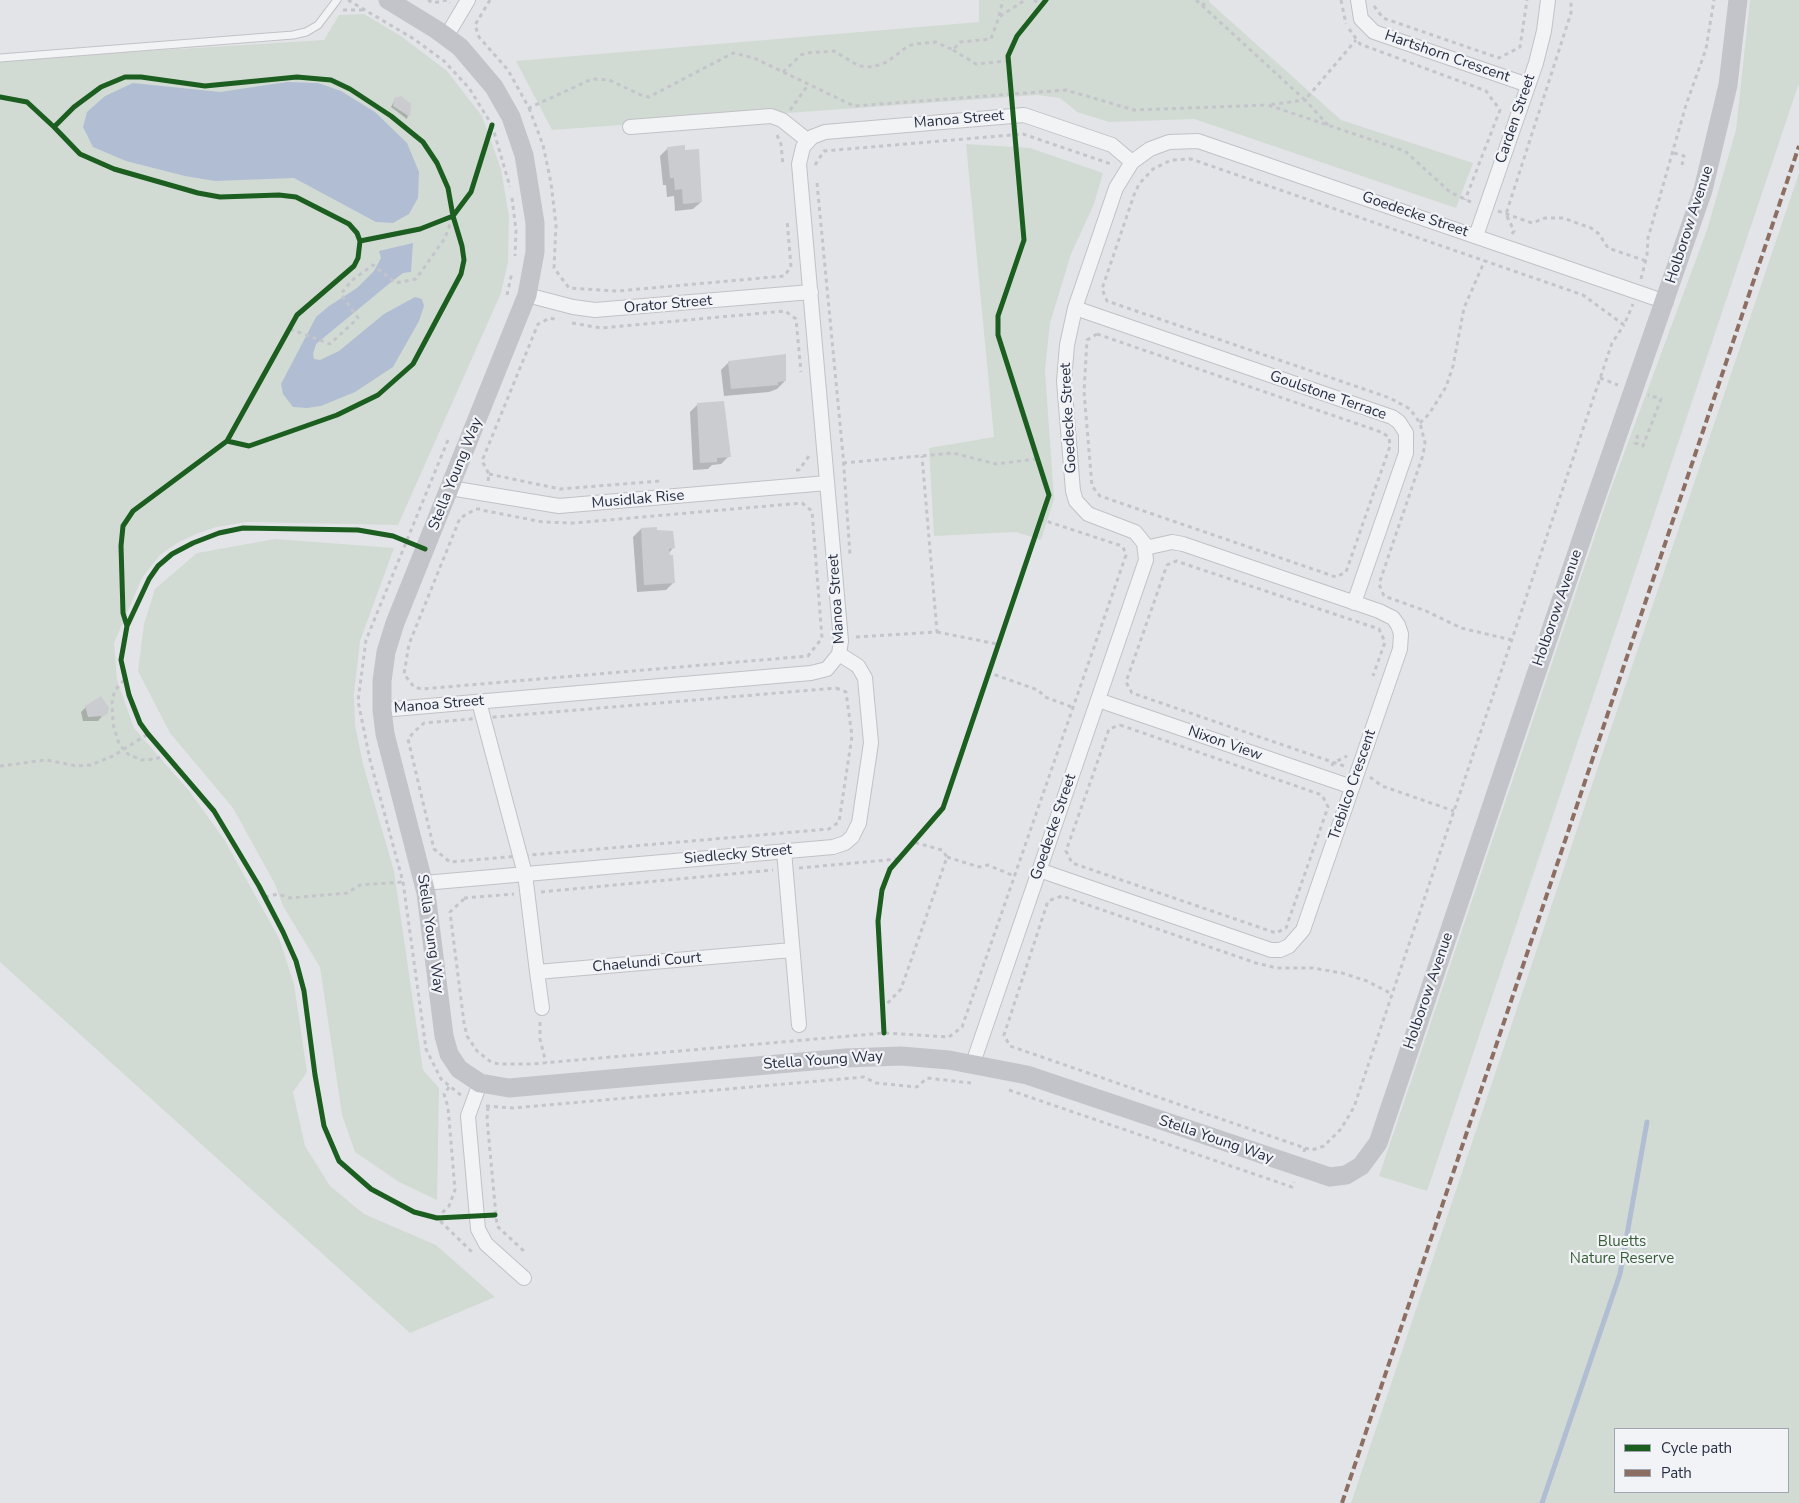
<!DOCTYPE html>
<style>
body{margin:0}
#map{position:relative;width:1799px;height:1503px;overflow:hidden;background:#e3e4e8;font-family:"Nunito Sans",sans-serif}
canvas{display:block}
.legend{position:absolute;left:1614px;top:1428px;width:175px;height:65px;box-sizing:border-box;background:#f1f3f7;border:1px solid #a1a5af;margin:0;padding:6px 9px;list-style:none;font-size:15px;color:#292f42}
.legend li{display:flex;align-items:center;gap:10px;height:25px}
.legend b{width:25px;border:1px solid #a1a5af}
</style>
<div id="map">
<canvas width="1799" height="1503"></canvas>
<ul class="legend">
<li><b style="height:6px;background:#1b5e20"></b>Cycle path</li>
<li><b style="height:6px;background:#8d6e63"></b>Path</li>
</ul>
</div>
<script>
const context = document.querySelector('canvas').getContext('2d');
context.lineJoin = 'round';
function fill(path, color) {
  context.fillStyle = color;
  context.fill(path, 'evenodd');
}
function shape(rows) {
  const path = new Path2D();
  for (const r of rows) {
    path.moveTo(r[0], r[1]);
    for (let i = 2; i < r.length; i += 2) path.lineTo(r[i], r[i + 1]);
  }
  return path;
}
function trace(path, color, width, dash) {
  context.strokeStyle = color;
  context.lineWidth = width;
  context.lineCap = dash ? 'butt' : 'round';
  context.setLineDash(dash || []);
  context.stroke(path);
}
function drawText(font, color, halo, rows, align = 'center') {
  context.font = font + ' "Nunito Sans",sans-serif';
  context.lineWidth = 4.5;
  context.setLineDash([]);
  context.textBaseline = 'middle';
  context.strokeStyle = halo;
  context.fillStyle = color;
  for (const [text, x, y, turn = 0] of rows) {
    context.save();
    context.translate(x, y);
    context.rotate((+turn || 0) * Math.PI / 180);
    context.textAlign = isNaN(turn) ? turn : align;
    if (halo) context.strokeText(text, 0, 0);
    context.fillText(text, 0, 0);
    context.restore();
  }
}
const green = shape([
 [979,0,1207,0,1341,120,1473,163,1456,208,1194,119,1109,122,1077,112,1060,98,1037,95,552,130,516,61,979,22],
 [1750,0,1799,0,1799,83,1427,1191,1379,1176,1610,491,1707,230,1736,130],
 [364,14,401,36,447,71,482,116,501,169,509,216,508,262,501,293,398,525,247,522,216,527,196,534,179,542,160,555,142,578,114,643,117,680,134,728,190,792,224,839,279,938,294,984,307,1072,293,1092,305,1146,330,1186,364,1214,436,1245,495,1297,410,1333,0,962,0,60,324,40,339,15],
 [966,144,1030,148,1103,173,1094,204,1071,254,1050,323,1045,370,1054,499,1041,540,1016,532,934,536,929,448,994,437],
 [1799,173,1799,1503,1351,1503,1605,746],
 [1615,1429,1788,1429,1788,1492,1615,1492],
 [275,539,394,548,360,641,354,693,355,725,363,764,394,871,423,1070,439,1088,437,1200,399,1182,355,1152,342,1115,320,967,283,906,275,884,233,808,170,733,138,671,144,624,155,589,197,553]
]);
const water = shape([
 [287,82,318,83,341,91,375,112,407,143,419,172,418,198,409,214,393,223,376,222,294,178,215,181,185,176,126,161,93,147,83,127,87,112,105,96,133,83,220,92],
 [413,243,411,272,403,273,390,283,316,344,313,354,314,359,320,360,339,351,384,314,415,297,422,299,424,306,419,321,393,367,355,392,321,406,307,408,293,407,283,394,281,384,316,317,329,306,357,288,374,271,381,258,379,251]
]);
const shadow = shape([
 [395,99,410,106,407,119,391,107],
 [668,148,701,202,693,209,675,211,674,196,667,197,666,185,663,185,660,156],
 [729,362,785,381,777,389,769,392,724,396,721,370],
 [698,404,729,456,721,464,712,465,708,469,693,470,690,412],
 [641,529,656,531,673,548,669,553,674,582,666,590,637,592,633,537],
 [86,707,103,715,98,721,83,721,81,712]
]);
const stream = shape([
 [1542,1503,1620,1274,1647,1122]
]);
const building = shape([
 [401,96,411,104,410,117,393,106,394,98],
 [685,145,685,150,699,149,702,202,683,204,682,189,675,190,674,178,670,178,667,147],
 [786,354,786,381,778,382,778,385,731,389,728,361],
 [724,401,731,457,717,458,717,462,700,463,697,403],
 [657,527,657,530,673,531,675,548,669,549,670,555,673,555,675,583,644,585,641,528],
 [101,696,109,708,108,713,104,716,88,717,85,706]
]);
const path = shape([
 [348,0,414,39,444,61,469,88,492,125],
 [428,0,433,3,447,0,450,3],
 [490,0,475,25,479,37,508,70,529,108,592,79,609,80,641,95,649,97,733,53,754,58,854,106,1066,90,1134,110,1268,105],
 [1034,0,1041,5],
 [1196,0,1305,100,1356,40],
 [1341,0,1346,24],
 [1202,6,1208,0],
 [1374,6,1383,18,1499,58,1520,47,1527,0],
 [343,10,364,10],
 [999,16,1003,0],
 [1349,29,1360,44,1486,91,1500,110,1465,200],
 [953,50,976,64,1007,61],
 [783,72,801,55,806,53,834,51,859,66,873,67,887,62,908,46,915,44,936,42,953,50,960,42,991,39,999,17,1025,0],
 [529,108,543,145,551,183,556,225,554,268,569,288,618,291,784,276,791,267,787,219],
 [790,110,808,85],
 [492,125,510,187],
 [1328,125,1305,100,1268,105,1405,151,1450,192,1473,203],
 [777,135,781,144,783,166],
 [1674,153,1684,156,1682,165],
 [815,165,824,151,1023,134,1111,164],
 [817,183,843,455,850,555],
 [512,198,516,230,515,256],
 [1498,211,1532,223,1545,218,1563,218,1591,228,1599,234,1608,248,1646,261],
 [1512,234,1514,231,1506,214,1571,13,1571,0],
 [1641,279,1647,255,1648,238,1686,105,1706,49,1714,0],
 [507,295,512,272],
 [572,323,601,328,785,311,796,319,801,372],
 [290,329,330,344,358,318,341,294,351,281,373,265,396,283,416,279,445,238,453,216],
 [1097,334,1381,432,1389,437,1390,446,1346,572,1336,577,1100,496,1092,486,1084,392,1087,340,1097,334],
 [1600,378,1618,385],
 [1420,423,1429,414,1446,387,1453,366,1464,308,1485,260],
 [1638,435,1635,443,1643,446,1661,399,1648,395],
 [448,440,366,640,358,701,370,760,403,882,426,1049,441,1079,462,1096],
 [843,463,953,453,996,464,1036,459],
 [796,470,799,470,809,456],
 [489,474,560,489,660,481],
 [488,481,489,474,482,461,538,324,550,318,558,320],
 [480,509,476,509,460,518,409,644,404,674,414,687,422,689,808,656,822,638,812,511,802,503,574,523,543,522,481,510],
 [937,632,997,644],
 [856,637,937,632,922,456],
 [1512,640,1461,628,1426,611,1384,596,1379,584,1423,455,1425,443,1420,423,1410,409,1390,398,1107,301,1102,289,1134,195,1139,184,1153,169,1171,160,1191,159,1583,295,1624,325,1633,304],
 [987,672,1038,690,1045,697,1072,707],
 [124,680,116,689,112,699,113,724,119,744,128,754,141,760,156,759,165,755],
 [836,688,846,692,852,736,839,822,829,829,450,862,434,849,408,739,414,732,424,723,836,688],
 [1120,725,1322,795,1328,807,1286,928,1276,933,1072,863,1066,851,1109,729,1120,725],
 [0,766,46,760,77,766,91,765,113,756,148,734],
 [1332,766,1333,763,1347,756],
 [1344,766,1132,693,1126,682,1167,565,1176,561,1379,629,1385,642,1373,676],
 [1370,777,1382,786,1454,811],
 [947,857,979,867,988,865,1014,876],
 [799,868,898,859],
 [541,892,773,870],
 [265,897,278,894,290,898,347,893,360,885,403,882],
 [464,898,514,894],
 [464,899,450,912,464,1023,467,1036,477,1051,491,1062,499,1064,532,1064,884,1033,949,1037,962,1027,1126,555,1123,547,1119,545,1040,519],
 [882,1009,901,989,947,857,942,850,913,842],
 [540,1022,540,1039,546,1063],
 [449,1087,444,1094,448,1107,455,1190,449,1206,437,1218,473,1253],
 [1009,1090,1292,1187,1294,1182],
 [486,1106,513,1108,864,1077,876,1083,917,1087,927,1078,971,1083],
 [488,1107,487,1119,497,1226,526,1253],
 [1305,1148,1312,1150,1324,1146,1341,1129,1354,1107,1612,343,1624,325],
 [1304,1152,1305,1148,1010,1046,1004,1035,1048,901,1062,896,1256,963,1277,968,1313,968,1342,973,1367,981,1392,994]
]);
const lane = shape([
 [0,58,293,35,306,32,318,25,337,0]
]);
const street = shape([
 [1358,0,1361,19,1374,32,1528,85],
 [446,37,468,0],
 [630,127,771,116,782,120,807,140],
 [1476,236,1536,63,1544,31,1548,0],
 [527,295,573,307,595,310,811,292],
 [1075,308,1392,417,1399,422,1406,433,1406,453,1354,603],
 [450,488,559,506,827,483],
 [1098,700,1352,787],
 [479,702,525,874,537,972],
 [382,710,811,673,827,669,839,654,841,641,799,164,803,147,812,137,825,132,1024,115,1112,145,1132,162],
 [784,851,799,1025],
 [1039,870,1271,950,1280,950,1289,946,1303,930,1400,649,1401,634,1398,625,1393,618,1379,611,1183,544,1172,542,1145,548],
 [424,883,833,847,845,843,852,837,859,823,871,743,865,678,858,666,839,654],
 [542,1008,537,972,792,950],
 [973,1063,1146,560,1144,543,1135,532,1088,514,1076,501,1073,491,1064,381,1067,345,1075,308,1116,188,1132,162,1150,149,1169,142,1198,141,1666,302],
 [480,1083,468,1116,478,1229,486,1244,524,1278]
]);
const secondary = shape([
 [388,0,437,30,460,47,494,87,511,117,524,155,535,223,535,252,527,295,395,623,386,652,382,681,382,710,385,734,426,893,444,1036,449,1054,459,1069,480,1083,509,1088,846,1058,901,1056,949,1060,1027,1075,1330,1177,1346,1175,1361,1166,1378,1143,1587,523,1703,190,1728,85,1738,0]
]);
const quiet = shape([
 [1342,1503,1799,146]
]);
const cycleway = shape([
 [0,97,27,102,54,127,74,107,101,87,125,77,141,77,205,86,297,77,331,80,350,89,391,116,423,142,437,163,448,188,453,216,471,192,492,125],
 [54,127,80,154,114,169,198,193,220,197,279,195,296,197,349,224,357,233,360,241,420,229,453,216,462,246,464,260,461,274,413,364,378,395,337,415,249,446,227,441,297,315,354,266,358,258,360,241],
 [227,441,133,511,123,526,121,546,123,613,127,626,121,660,129,695,140,723,148,734,214,811,259,886,283,932,296,961,304,991,315,1075,324,1126,339,1161,371,1189,414,1212,437,1218,495,1215],
 [127,626,149,579,158,566,172,554,193,543,219,533,243,528,358,530,393,536,425,549],
 [884,1033,878,921,882,890,890,869,943,808,1049,495,998,335,998,316,1024,240,1008,56,1017,36,1046,0]
]);
const streetNames = [
 ["Hartshorn Crescent",1447,57,19],
 ["Carden Street",1516,119,-71],
 ["Manoa Street",959,120,-5],
 ["Goedecke Street",1415,215,19],
 ["Holborow Avenue",1690,225,-72],
 ["Orator Street",668,305,-5],
 ["Goulstone Terrace",1328,396,19],
 ["Goedecke Street",1069,418,-93],
 ["Stella Young Way",456,474,-68],
 ["Musidlak Rise",638,500,-5],
 ["Manoa Street",837,599,-94],
 ["Holborow Avenue",1558,608,-71],
 ["Manoa Street",439,705,-5],
 ["Nixon View",1225,744,19],
 ["Trebilco Crescent",1353,785,-71],
 ["Goedecke Street",1054,827,-71],
 ["Siedlecky Street",738,855,-5],
 ["Stella Young Way",430,934,82],
 ["Chaelundi Court",647,963,-5],
 ["Holborow Avenue",1429,991,-71],
 ["Stella Young Way",823,1061,-4],
 ["Stella Young Way",1216,1140,19]
];
const parkNames = [
 ["Bluetts",1622,1242],
 ["Nature Reserve",1622,1259]
];
fill(green, '#d2dbd3');
fill(water, '#b1bdd3');
fill(shadow, '#0003');
trace(stream, '#b1bdd3', 5);
fill(building, '#cbccd0');
trace(lane, '#c1c2c6', 9);
trace(street, '#c1c2c6', 16);
trace(path, '#c4c5ca', 3, [4, 4]);
trace(lane, '#f2f3f5', 7);
trace(street, '#f2f3f5', 14);
trace(secondary, '#c3c4ca', 19);
trace(quiet, '#8d6e63', 4, [8, 4]);
trace(cycleway, '#1b5e20', 5);
drawText('15px', '#292f42', '#f1f3f7', streetNames);
drawText('15px', '#385e36', '#f1f3f7', parkNames);
</script>
